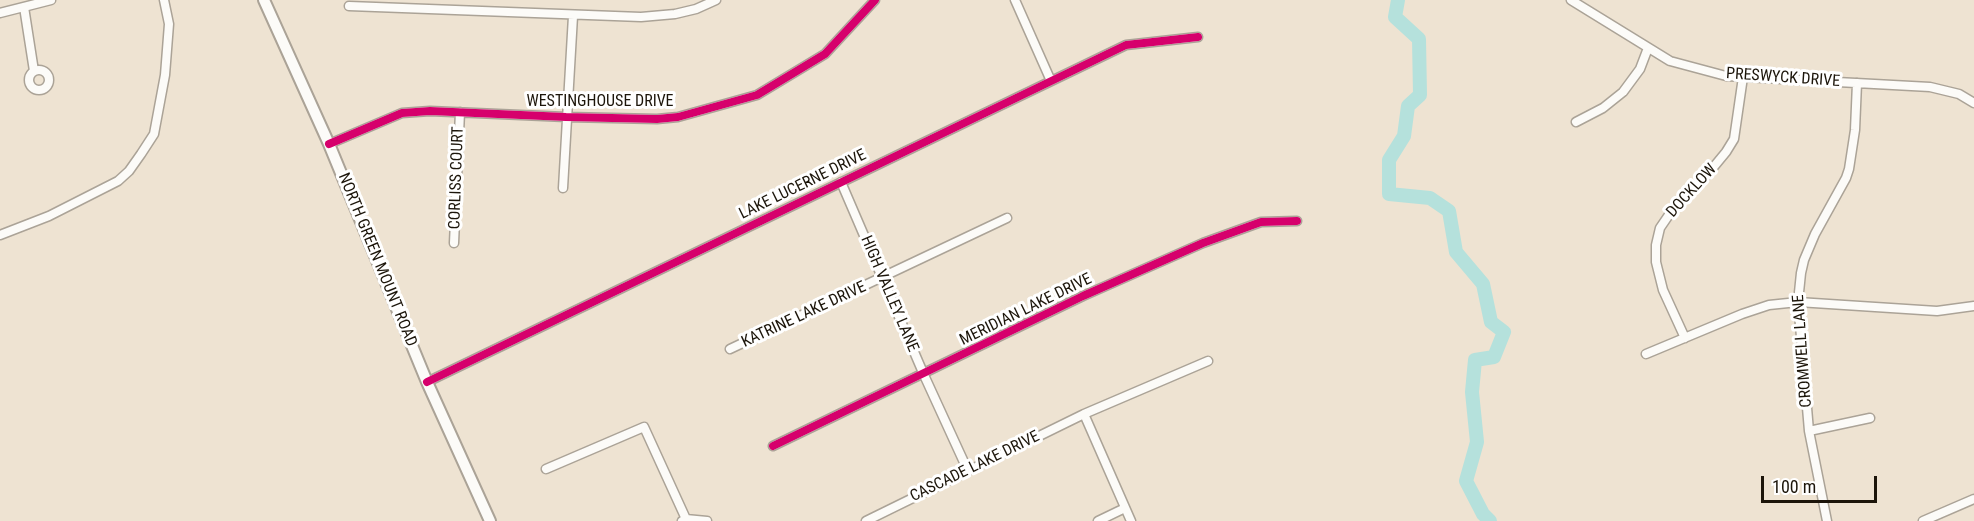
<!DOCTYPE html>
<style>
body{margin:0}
#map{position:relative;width:1974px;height:521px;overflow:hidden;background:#eee3d2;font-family:"Roboto Condensed",sans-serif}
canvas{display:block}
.scale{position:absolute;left:1761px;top:476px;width:116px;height:27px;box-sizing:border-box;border:3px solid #1c150a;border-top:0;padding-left:8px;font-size:18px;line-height:21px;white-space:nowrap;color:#1c150a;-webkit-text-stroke:4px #fff;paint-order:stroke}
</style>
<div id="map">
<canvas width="1974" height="521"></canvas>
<div class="scale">100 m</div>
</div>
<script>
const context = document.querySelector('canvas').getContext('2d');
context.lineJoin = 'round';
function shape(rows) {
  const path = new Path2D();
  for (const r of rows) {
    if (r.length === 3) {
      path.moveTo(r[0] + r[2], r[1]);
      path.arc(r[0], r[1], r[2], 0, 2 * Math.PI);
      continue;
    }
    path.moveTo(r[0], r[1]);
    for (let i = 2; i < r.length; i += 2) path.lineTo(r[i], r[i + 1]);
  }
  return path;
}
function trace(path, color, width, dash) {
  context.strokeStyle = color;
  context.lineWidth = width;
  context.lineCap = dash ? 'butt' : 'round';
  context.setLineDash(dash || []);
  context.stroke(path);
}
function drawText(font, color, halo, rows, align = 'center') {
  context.font = font + ' "Roboto Condensed",sans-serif';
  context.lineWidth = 6;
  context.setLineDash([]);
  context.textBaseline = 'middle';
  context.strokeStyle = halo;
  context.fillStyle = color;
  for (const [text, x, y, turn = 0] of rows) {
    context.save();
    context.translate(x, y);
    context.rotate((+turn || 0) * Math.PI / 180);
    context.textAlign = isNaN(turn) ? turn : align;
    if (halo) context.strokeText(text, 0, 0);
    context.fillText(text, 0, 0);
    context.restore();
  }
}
const river = shape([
 [1398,0,1395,17,1419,39,1420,95,1408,106,1404,136,1389,160,1389,194,1430,198,1449,211,1456,252,1483,284,1491,322,1504,332,1494,357,1475,360,1472,392,1477,442,1466,481,1483,514,1490,521]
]);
const minor = shape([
 [1015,0,1051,81],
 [1571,0,1670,61,1726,76,1930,87,1959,94,1974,103],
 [349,6,641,17,675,14,696,9,716,0],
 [24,7,34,71],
 [0,13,51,0],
 [39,80,10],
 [1576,122,1603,108,1623,92,1640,69,1648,48],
 [329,144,402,113,430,111,566,117,657,119,678,117,757,95,825,54,875,0],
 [841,182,924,375,968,471],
 [563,188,573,16],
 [0,235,49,216,118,181,129,171,141,154,154,134,165,75,169,24,164,0],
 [454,243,460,112],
 [1685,338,1663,290,1656,262,1656,245,1660,228,1675,206,1707,175,1726,152,1734,139,1743,77],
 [730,349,1007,218],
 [1646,354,1742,314,1769,305,1798,302,1937,311,1974,306],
 [427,382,1126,45,1198,37],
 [1084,414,1208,361],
 [1809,431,1870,418],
 [773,446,1083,296,1203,243,1261,222,1297,221],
 [546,469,644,427,686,519],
 [682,521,686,519,707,521],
 [866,521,1084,414,1131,521],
 [1098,521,1125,508],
 [1827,521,1809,431,1798,302,1801,273,1804,260,1815,234,1846,178,1849,169,1855,130,1857,83],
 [1923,521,1974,499]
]);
const tertiary = shape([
 [264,0,329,144,427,382,490,521]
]);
const cycleway = shape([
 [329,144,402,113,430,111,566,117,657,119,678,117,757,95,825,54,875,0],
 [427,382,1126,45,1198,37],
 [773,446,1083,296,1203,243,1261,222,1297,221]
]);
const streetNames = [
 ["PRESWYCK DRIVE",1783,78,4],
 ["WESTINGHOUSE DRIVE",600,102],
 ["CORLISS COURT",457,178,-88],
 ["LAKE LUCERNE DRIVE",803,185,-26],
 ["DOCKLOW",1692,191,-48],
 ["NORTH GREEN MOUNT ROAD",377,260,68],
 ["HIGH VALLEY LANE",889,294,67],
 ["MERIDIAN LAKE DRIVE",1026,310,-26],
 ["KATRINE LAKE DRIVE",804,315,-25],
 ["CROMWELL LANE",1803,351,-94],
 ["CASCADE LAKE DRIVE",975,467,-26]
];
trace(river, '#b5e1dc', 14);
trace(minor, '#aba397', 11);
trace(tertiary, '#aba397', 14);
trace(minor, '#fcfbf8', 8);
trace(tertiary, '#fcfbf8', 10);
trace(cycleway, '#d6006c', 8);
drawText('16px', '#1c150a', '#fff', streetNames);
</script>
